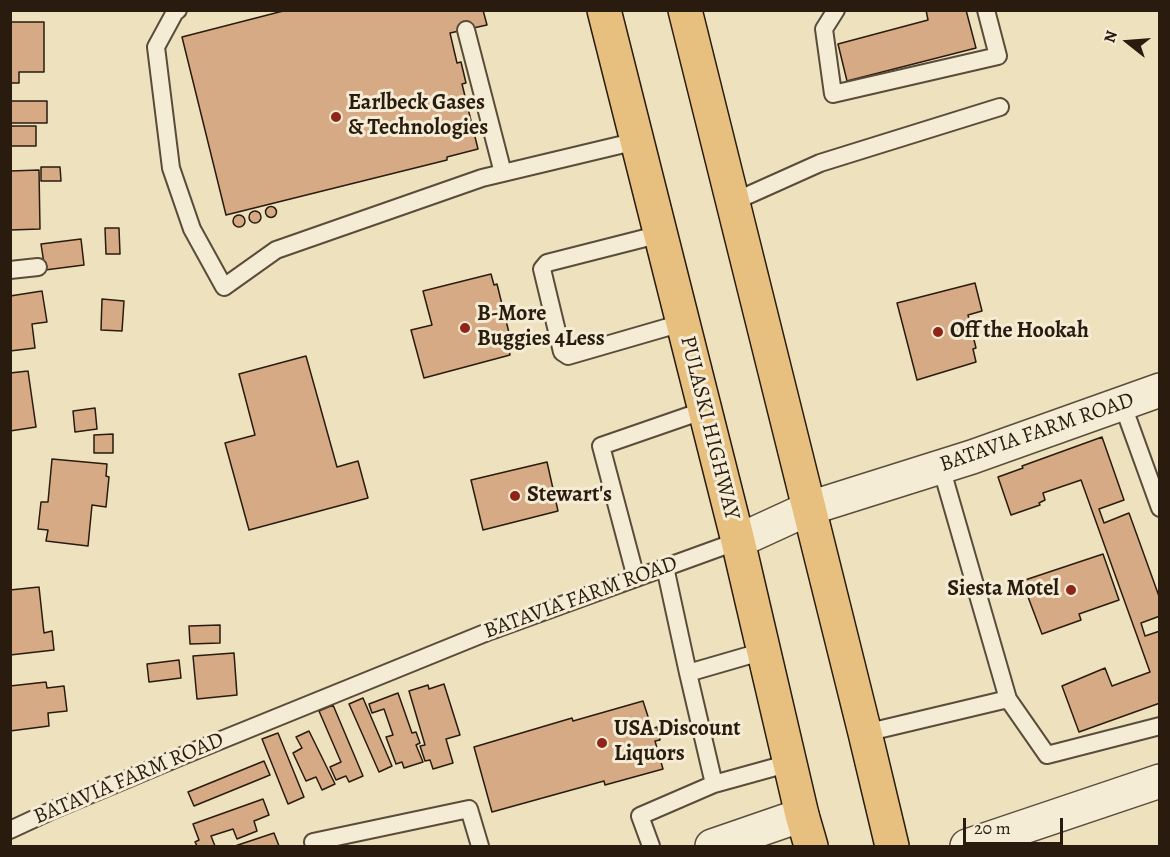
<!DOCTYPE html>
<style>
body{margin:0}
#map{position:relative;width:1170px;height:857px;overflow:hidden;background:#eee1be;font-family:Alegreya,serif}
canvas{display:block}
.frame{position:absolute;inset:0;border:12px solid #291b0e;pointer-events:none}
.north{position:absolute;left:1098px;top:12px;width:60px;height:60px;-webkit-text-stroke:4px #f4ecd5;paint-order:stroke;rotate:287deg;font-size:16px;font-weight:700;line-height:24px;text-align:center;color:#291b0e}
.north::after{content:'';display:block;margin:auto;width:21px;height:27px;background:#291b0e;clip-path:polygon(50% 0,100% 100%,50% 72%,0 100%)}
.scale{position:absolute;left:963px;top:818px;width:100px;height:27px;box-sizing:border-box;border:3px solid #291b0e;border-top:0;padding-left:8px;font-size:18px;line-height:21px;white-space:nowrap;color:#291b0e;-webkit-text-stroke:4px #f4ecd5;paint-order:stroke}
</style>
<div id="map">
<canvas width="1170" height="857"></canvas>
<div class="frame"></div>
<div class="north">N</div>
<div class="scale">20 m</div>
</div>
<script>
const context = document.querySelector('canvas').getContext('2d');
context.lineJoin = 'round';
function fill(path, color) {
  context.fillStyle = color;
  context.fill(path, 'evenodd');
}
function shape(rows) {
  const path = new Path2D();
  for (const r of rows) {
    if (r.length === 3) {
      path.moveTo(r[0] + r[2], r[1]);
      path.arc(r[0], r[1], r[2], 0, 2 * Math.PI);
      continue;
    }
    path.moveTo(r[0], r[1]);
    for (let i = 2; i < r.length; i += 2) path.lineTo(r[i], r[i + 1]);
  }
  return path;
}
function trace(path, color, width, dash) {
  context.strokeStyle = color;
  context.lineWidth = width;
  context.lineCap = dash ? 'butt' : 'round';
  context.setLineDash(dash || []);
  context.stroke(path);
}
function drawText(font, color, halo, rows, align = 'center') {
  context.font = font + ' Alegreya,serif';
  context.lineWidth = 6;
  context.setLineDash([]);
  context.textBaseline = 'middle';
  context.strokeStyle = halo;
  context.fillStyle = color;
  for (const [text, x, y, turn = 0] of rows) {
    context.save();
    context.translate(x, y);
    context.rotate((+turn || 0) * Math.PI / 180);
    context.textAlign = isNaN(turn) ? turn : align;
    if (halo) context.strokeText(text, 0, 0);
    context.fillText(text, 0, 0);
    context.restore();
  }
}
const building = shape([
 [287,10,483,10,487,25,450,33,457,63,461,62,466,83,462,84,478,149,447,157,447,160,226,215,182,37,287,10],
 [926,10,966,10,976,48,847,81,838,44,928,20,926,10],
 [10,22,44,22,44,72,19,72,19,83,10,83,10,22],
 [10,101,47,101,47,123,10,123,10,101],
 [10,126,36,126,36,146,10,146,10,126],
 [41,167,60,167,61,181,41,181,41,167],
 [39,170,40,229,10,230,10,171,39,170],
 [271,212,5.5],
 [255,217,6],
 [239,221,6],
 [105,228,119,228,120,254,106,254,105,228],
 [81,239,84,265,45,270,41,244,81,239],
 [491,274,494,285,497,284,513,349,509,350,510,355,424,378,411,330,432,325,423,291,491,274],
 [975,283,982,311,968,315,976,348,973,349,976,362,917,380,897,303,975,283],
 [42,291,47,322,32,324,35,348,10,351,10,296,42,291],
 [102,299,124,301,122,331,101,330,102,299],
 [306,356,337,467,358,461,368,498,249,530,225,443,255,435,239,374,306,356],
 [28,371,36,427,10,431,10,373,28,371],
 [95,408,97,429,75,432,73,411,95,408],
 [113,434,113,453,94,453,94,435,113,434],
 [1102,437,1124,500,1099,509,1104,523,1129,513,1160,599,1160,616,1141,623,1145,636,1160,631,1160,703,1079,732,1062,686,1105,668,1112,686,1150,672,1081,480,1043,493,1045,500,1039,503,1040,505,1011,515,998,477,1023,468,1022,466,1102,437],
 [52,459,107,464,106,476,109,477,106,507,92,505,88,546,46,541,48,530,38,529,41,502,48,502,52,459],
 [547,462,558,511,483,530,471,480,547,462],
 [1103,554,1119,600,1079,614,1081,620,1042,634,1022,581,1103,554],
 [39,587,44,633,52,631,54,650,10,655,10,590,39,587],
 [220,625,220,643,190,644,189,626,220,625],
 [234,653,237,695,197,699,193,656,234,653],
 [179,660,181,678,149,682,147,664,179,660],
 [46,682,47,688,64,686,67,711,48,713,49,726,10,731,10,686,46,682],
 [444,684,460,735,446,739,453,763,433,769,430,760,425,761,420,746,425,745,409,691,428,685,429,689,444,684],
 [398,693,412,733,416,732,420,743,416,745,423,762,404,768,402,762,396,764,386,737,393,735,384,709,372,713,369,704,398,693],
 [363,698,392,766,379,772,349,704,363,698],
 [643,701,652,729,657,727,660,740,655,741,663,769,605,785,604,781,492,812,474,747,572,718,573,721,643,701],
 [333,705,363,776,349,782,346,776,336,780,330,767,341,762,319,711,333,705],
 [309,731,335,784,322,790,316,777,306,781,293,753,302,748,296,737,309,731],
 [278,733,304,797,288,804,262,739,278,733],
 [264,761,270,775,194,806,188,792,264,761],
 [263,799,269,815,254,821,257,831,237,839,233,829,211,836,215,846,197,846,195,842,199,840,193,824,263,799],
 [274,833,279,846,235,846,274,833]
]);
const lane = shape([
 [178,10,175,12,156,47,171,168,192,229,224,287,276,250,482,178,637,141],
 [836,10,824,29,833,94,998,56,986,10],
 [466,30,503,173],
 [733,202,820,163,1000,107],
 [661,234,547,263,542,269,562,352,568,356,682,323],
 [10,270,38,267],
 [1122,403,1160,508],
 [665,567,688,673],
 [636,578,601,446,705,410],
 [764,651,688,673,714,784,790,763],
 [1008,699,1047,755,1160,726],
 [865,733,1008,699,941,467],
 [10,830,53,810,182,756,490,631,738,541],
 [313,842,469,809,480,846],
 [651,846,640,816,714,784]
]);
const street = shape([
 [738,541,810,508,972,457,1160,390],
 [712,846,802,815],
 [967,846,1160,781]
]);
const highway = shape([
 [604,10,738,541,802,815,811,846],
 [685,10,865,733,892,846]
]);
const markers = [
 [336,117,6,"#8f2418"],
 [465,328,6,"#8f2418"],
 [938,332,6,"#8f2418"],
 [515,496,6,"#8f2418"],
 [1071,590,6,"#8f2418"],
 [602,743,6,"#8f2418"]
];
const poiNames = [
 ["Earlbeck Gases",348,104],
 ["& Technologies",348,129],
 ["B-More",477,315],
 ["Buggies 4Less",477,340],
 ["Off the Hookah",950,332],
 ["Stewart's",527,496],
 ["Siesta Motel",1059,590,"right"],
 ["USA Discount",614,730],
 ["Liquors",614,755]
];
const streetNames = [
 ["PULASKI HIGHWAY",709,428,76],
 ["BATAVIA FARM ROAD",1037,433,-19],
 ["BATAVIA FARM ROAD",581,598,-20],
 ["BATAVIA FARM ROAD",129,779,-23]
];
fill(building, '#d6aa84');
trace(building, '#291b0e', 1.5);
trace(lane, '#5a4c3a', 20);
trace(street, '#5a4c3a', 36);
trace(highway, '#291b0e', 36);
trace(lane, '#f4ecd5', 16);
trace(street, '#f4ecd5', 33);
trace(highway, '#e7c07f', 33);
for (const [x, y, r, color] of markers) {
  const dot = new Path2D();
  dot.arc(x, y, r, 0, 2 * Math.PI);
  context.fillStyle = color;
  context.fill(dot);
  trace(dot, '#f4ecd5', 2);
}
drawText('bold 22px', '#291b0e', '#f4ecd5', poiNames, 'left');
drawText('22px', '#291b0e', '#f4ecd5', streetNames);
</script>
